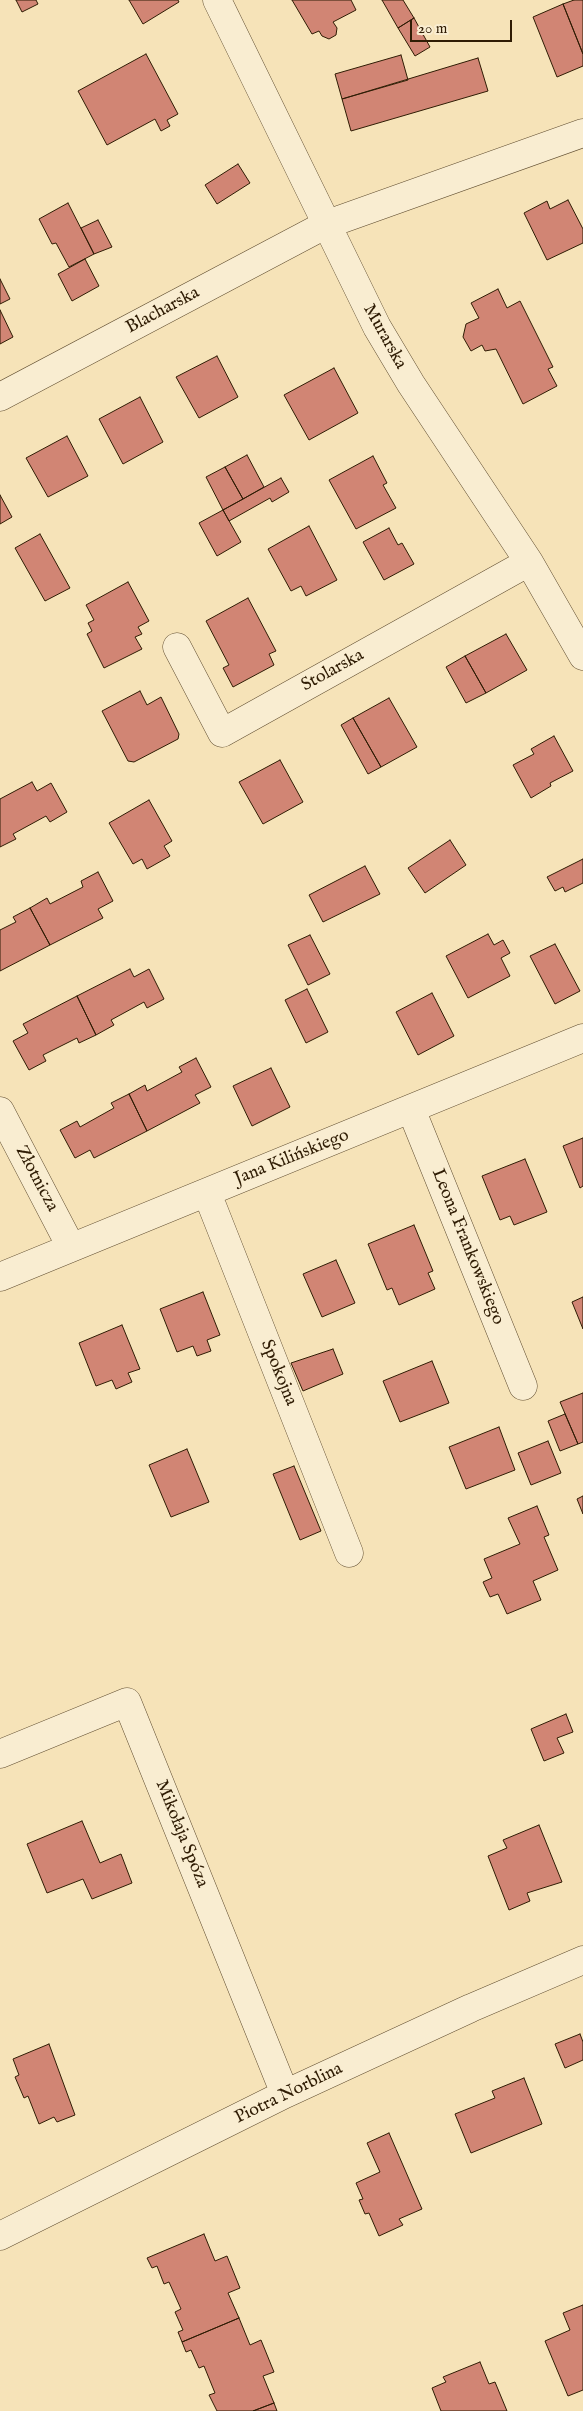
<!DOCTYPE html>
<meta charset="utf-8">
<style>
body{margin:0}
#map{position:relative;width:583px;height:2411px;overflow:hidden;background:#f6e3b8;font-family:"IM FELL English",serif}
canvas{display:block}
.scale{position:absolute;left:410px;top:20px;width:102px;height:22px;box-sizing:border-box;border:2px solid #2f1c04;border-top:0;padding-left:6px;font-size:15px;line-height:18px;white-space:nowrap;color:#2f1c04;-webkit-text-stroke:4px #f9edd1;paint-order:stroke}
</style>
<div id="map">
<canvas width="583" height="2411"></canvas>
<div class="scale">20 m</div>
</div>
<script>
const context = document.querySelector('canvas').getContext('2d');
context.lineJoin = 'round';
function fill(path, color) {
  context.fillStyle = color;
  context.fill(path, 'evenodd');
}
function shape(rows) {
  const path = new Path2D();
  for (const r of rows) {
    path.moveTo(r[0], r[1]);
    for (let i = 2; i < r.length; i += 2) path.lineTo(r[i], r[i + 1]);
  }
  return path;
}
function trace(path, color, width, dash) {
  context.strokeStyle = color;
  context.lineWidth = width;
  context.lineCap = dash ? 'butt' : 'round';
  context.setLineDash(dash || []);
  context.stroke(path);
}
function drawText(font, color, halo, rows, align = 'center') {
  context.font = font + ' "IM FELL English",serif';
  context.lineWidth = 4;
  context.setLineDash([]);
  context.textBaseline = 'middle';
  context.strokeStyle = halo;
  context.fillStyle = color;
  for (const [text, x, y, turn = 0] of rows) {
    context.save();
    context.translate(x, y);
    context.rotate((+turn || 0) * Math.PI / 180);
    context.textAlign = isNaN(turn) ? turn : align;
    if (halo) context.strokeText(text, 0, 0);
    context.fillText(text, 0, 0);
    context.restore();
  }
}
const building = shape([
 [16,0,36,0,38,4,22,12,16,0],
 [129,0,178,0,179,2,143,24,129,0],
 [292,0,351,0,356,10,333,22,337,28,336,35,329,39,322,36,319,31,312,34,292,0],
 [382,0,403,0,414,18,398,28,382,0],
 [574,0,583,0,583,54,563,4,574,0],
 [563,4,583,54,583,66,557,77,533,17,563,4],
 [414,18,430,47,415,56,398,28,414,18],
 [146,54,178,114,167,120,170,126,161,131,155,119,107,145,78,91,146,54],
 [401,55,408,80,342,99,335,74,401,55],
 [478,58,488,91,351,131,342,99,478,58],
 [238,164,250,183,217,204,205,185,238,164],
 [568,200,583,229,583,243,547,260,524,213,547,201,550,209,568,200],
 [68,203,94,254,69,267,56,243,52,244,39,219,68,203],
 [98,220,112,247,94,254,81,228,98,220],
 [85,259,99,286,72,301,58,274,85,259],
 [0,279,10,299,0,304,0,279],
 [498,289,507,308,520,301,553,367,548,369,557,386,523,404,496,349,485,351,482,345,471,351,463,337,466,324,479,318,471,303,498,289],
 [0,310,13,337,0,344,0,310],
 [217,356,238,397,199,418,176,377,217,356],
 [334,368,358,413,309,440,284,395,334,368],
 [140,397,163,442,123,464,99,419,140,397],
 [67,436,88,476,48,497,26,458,67,436],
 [247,455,264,487,243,499,225,467,247,455],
 [373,456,387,483,383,485,396,508,356,529,329,480,373,456],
 [225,467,243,499,223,510,206,477,225,467],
 [281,478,289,492,272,502,270,498,229,521,223,510,281,478],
 [0,495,12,517,0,524,0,495],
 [223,510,241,542,217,556,199,523,223,510],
 [309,526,337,580,306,596,301,586,291,591,268,549,309,526],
 [389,528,398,545,402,543,414,564,384,580,363,542,389,528],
 [40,534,70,588,45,601,15,548,40,534],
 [128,582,149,621,138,627,142,634,135,637,142,649,104,668,87,634,92,631,88,623,94,620,86,605,128,582],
 [248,598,276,651,269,654,274,665,233,687,223,668,229,665,206,621,248,598],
 [506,634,527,670,486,693,465,656,506,634],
 [465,656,486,693,466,703,446,667,465,656],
 [140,691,147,705,161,697,179,734,178,739,134,762,128,761,102,711,140,691],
 [389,698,417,747,381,767,353,718,389,698],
 [353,718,381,767,368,774,341,725,353,718],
 [554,736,573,771,550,783,551,786,531,798,513,765,534,754,531,749,554,736],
 [280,760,303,802,263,824,239,782,280,760],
 [32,782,37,791,51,783,67,812,50,822,46,816,13,834,16,839,0,847,0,799,32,782],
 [149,800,172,841,164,846,170,856,147,869,142,859,133,864,109,823,149,800],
 [450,840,466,865,425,893,408,868,450,840],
 [583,859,583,883,565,892,563,887,555,891,547,877,583,859],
 [365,866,380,894,323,922,309,895,365,866],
 [98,872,113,901,98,909,103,918,50,945,30,908,47,898,50,904,83,887,81,881,98,872],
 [30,908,50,945,0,971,0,930,16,922,13,917,30,908],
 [488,934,494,945,503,940,510,953,501,958,510,976,468,998,446,956,488,934],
 [310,935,330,974,308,985,288,945,310,935],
 [555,944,580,991,555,1004,530,956,555,944],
 [130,969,134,977,149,969,164,999,147,1008,144,1002,111,1020,114,1025,96,1035,77,996,130,969],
 [307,989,328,1032,306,1043,285,1000,307,989],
 [432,993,454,1036,418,1055,396,1012,432,993],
 [77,996,96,1035,79,1043,77,1038,43,1055,46,1061,29,1070,13,1041,28,1033,23,1024,77,996],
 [196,1058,211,1087,195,1095,200,1103,147,1131,129,1094,145,1085,147,1091,182,1072,179,1067,196,1058],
 [271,1068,290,1107,252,1126,233,1086,271,1068],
 [129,1094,147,1131,94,1158,90,1150,75,1158,60,1130,77,1121,80,1127,114,1108,111,1103,129,1094],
 [583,1138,583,1186,580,1188,563,1146,583,1138],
 [525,1159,547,1212,514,1225,510,1216,500,1220,482,1176,525,1159],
 [414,1225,433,1271,428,1273,435,1289,399,1305,392,1288,387,1290,368,1244,414,1225],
 [336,1260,355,1303,322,1317,303,1274,336,1260],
 [203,1292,220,1335,207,1340,211,1351,197,1356,193,1346,177,1352,160,1309,203,1292],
 [583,1297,583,1329,572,1302,583,1297],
 [122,1325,140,1369,128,1373,132,1382,116,1389,112,1380,96,1386,79,1343,122,1325],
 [333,1349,343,1374,303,1391,291,1363,333,1349],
 [432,1361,449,1403,400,1422,383,1381,432,1361],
 [583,1393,583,1442,578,1444,560,1402,583,1393],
 [565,1414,578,1444,560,1451,548,1421,565,1414],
 [499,1427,515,1470,466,1489,449,1447,499,1427],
 [548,1441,561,1473,531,1485,518,1453,548,1441],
 [187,1449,209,1502,171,1517,149,1465,187,1449],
 [294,1466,321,1531,300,1540,273,1474,294,1466],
 [583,1496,583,1514,577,1499,583,1496],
 [537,1506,549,1535,544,1537,558,1570,533,1581,541,1600,507,1614,498,1594,490,1597,483,1582,492,1578,484,1559,520,1544,508,1518,537,1506],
 [566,1714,573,1732,557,1738,564,1753,544,1761,531,1729,566,1714],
 [82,1821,100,1863,121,1854,132,1883,92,1899,83,1879,47,1893,27,1844,82,1821],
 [539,1825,562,1882,527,1893,530,1901,509,1910,488,1856,507,1848,503,1840,539,1825],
 [580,2034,583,2042,583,2060,565,2068,555,2044,580,2034],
 [49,2044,75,2115,57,2122,54,2117,39,2124,28,2096,24,2098,15,2077,19,2075,13,2059,49,2044],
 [524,2078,542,2124,471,2153,455,2114,495,2098,492,2091,524,2078],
 [389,2133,422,2209,399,2219,403,2225,379,2236,369,2213,365,2214,359,2200,363,2199,356,2183,380,2172,367,2143,389,2133],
 [204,2234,215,2261,227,2256,240,2288,228,2293,239,2318,182,2342,178,2332,183,2330,175,2312,181,2309,169,2282,164,2284,157,2266,152,2268,147,2258,204,2234],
 [583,2305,583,2390,568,2396,545,2341,570,2330,563,2313,583,2305],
 [239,2318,250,2345,261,2340,274,2372,263,2376,274,2403,253,2411,217,2411,209,2395,215,2393,204,2366,199,2368,191,2350,186,2352,182,2342,239,2318],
 [480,2362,489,2384,495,2382,507,2411,441,2411,432,2388,446,2382,443,2377,480,2362],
 [274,2403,277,2411,253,2411,274,2403]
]);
const minor = shape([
 [217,0,377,327,411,384,529,562,583,656],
 [0,397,325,225,583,133],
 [177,647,222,733,529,562],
 [411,1109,523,1386],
 [0,1111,71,1247],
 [207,1193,349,1553],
 [0,1277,583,1038],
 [0,1754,127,1702,285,2094],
 [0,2236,285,2094,471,2008,583,1960]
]);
const streetNames = [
 ["Blacharska",163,311,-28],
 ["Murarska",384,337,61],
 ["Stolarska",333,671,-29],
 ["Jana Kilińskiego",292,1158,-22],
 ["Złotnicza",36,1179,62],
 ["Leona Frankowskiego",467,1247,68],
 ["Spokojna",278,1373,68],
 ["Mikołaja Spóza",181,1834,68],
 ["Piotra Norblina",289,2094,-26]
];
fill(building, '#d18574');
trace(building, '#2f1c04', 1);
trace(minor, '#614e31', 29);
trace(minor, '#f9edd1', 28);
drawText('18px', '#2f1c04', '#f9edd1', streetNames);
</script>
